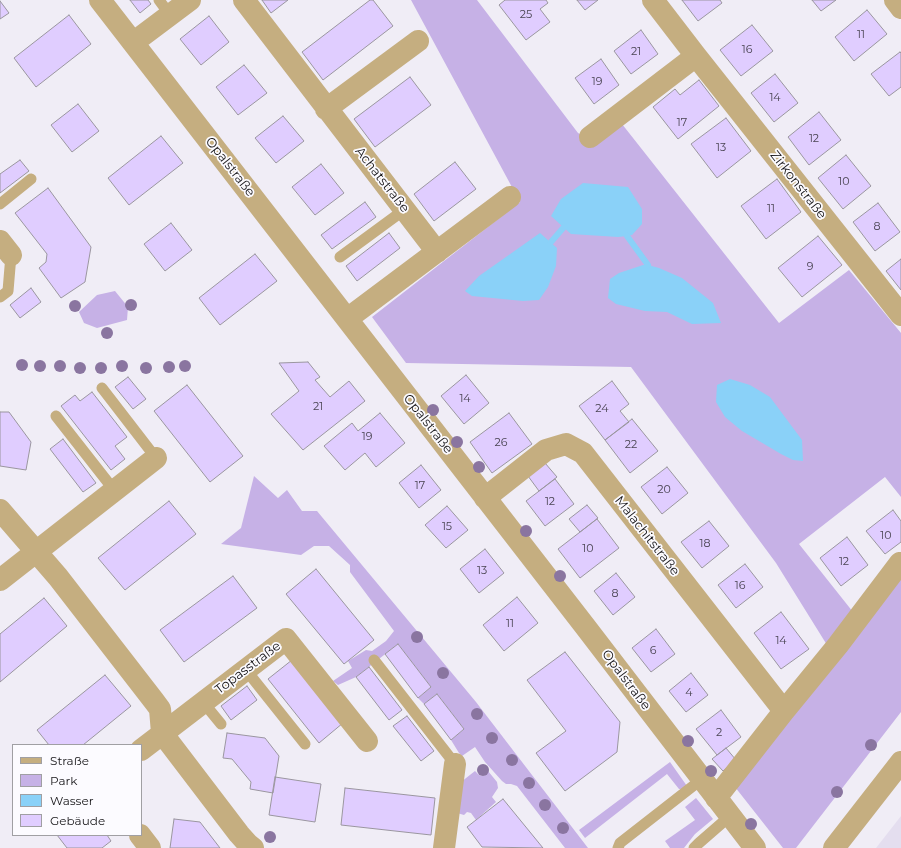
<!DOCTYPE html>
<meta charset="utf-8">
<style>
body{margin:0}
#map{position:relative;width:901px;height:848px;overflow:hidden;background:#f0edf6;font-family:Montserrat,sans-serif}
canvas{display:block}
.legend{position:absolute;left:12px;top:744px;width:130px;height:92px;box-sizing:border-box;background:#fcfbff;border:1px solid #a09fa3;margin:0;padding:5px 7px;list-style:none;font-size:12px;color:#171619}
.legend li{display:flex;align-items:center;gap:8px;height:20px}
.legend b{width:20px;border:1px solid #a09fa3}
</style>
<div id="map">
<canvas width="901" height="848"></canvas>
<ul class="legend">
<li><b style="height:5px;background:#c5ae80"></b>Straße</li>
<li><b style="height:11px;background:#c6b1e6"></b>Park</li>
<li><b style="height:11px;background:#8ad1f8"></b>Wasser</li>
<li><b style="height:11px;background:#e0cdff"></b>Gebäude</li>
</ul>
</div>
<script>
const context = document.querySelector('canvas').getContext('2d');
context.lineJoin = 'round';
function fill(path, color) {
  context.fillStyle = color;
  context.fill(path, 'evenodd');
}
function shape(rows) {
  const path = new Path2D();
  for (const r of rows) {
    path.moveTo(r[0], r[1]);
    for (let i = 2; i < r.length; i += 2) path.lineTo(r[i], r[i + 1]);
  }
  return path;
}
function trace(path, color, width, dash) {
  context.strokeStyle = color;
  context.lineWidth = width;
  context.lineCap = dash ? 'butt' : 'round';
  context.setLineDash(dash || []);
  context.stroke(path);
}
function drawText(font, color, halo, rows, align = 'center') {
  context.font = font + ' Montserrat,sans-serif';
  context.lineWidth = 3.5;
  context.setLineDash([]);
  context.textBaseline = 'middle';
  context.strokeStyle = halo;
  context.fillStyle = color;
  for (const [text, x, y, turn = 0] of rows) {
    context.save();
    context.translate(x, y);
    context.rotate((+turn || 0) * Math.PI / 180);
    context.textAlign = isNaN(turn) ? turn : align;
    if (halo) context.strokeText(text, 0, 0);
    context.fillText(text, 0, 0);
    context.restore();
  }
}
const built = shape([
 [901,816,901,848,876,848]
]);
const green = shape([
 [411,0,477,0,578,133,596,143,622,124,779,323,849,270,901,333,901,497,885,477,799,544,853,612,827,645,776,563,631,367,406,363,372,317,520,202],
 [115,291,128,307,127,320,97,328,84,323,79,312,97,295],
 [254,476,278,498,287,490,302,511,317,511,476,702,588,848,565,848,517,786,511,784,506,784,502,781,485,762,475,747,462,756,459,753,451,740,464,729,437,694,424,704,418,698,431,687,398,644,356,677,338,685,333,681,352,668,348,661,366,650,372,651,386,641,394,631,350,572,350,565,329,546,314,546,301,555,221,544,241,528],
 [901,576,901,712,796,848,783,848,735,787],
 [670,762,687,786,683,789,679,789,667,774,585,838,579,830],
 [475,771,479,775,484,776,488,771,497,782,498,788,492,797,496,802,476,820,471,813,467,812,464,815,457,813,461,782],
 [696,798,713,819,695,834,684,848,670,848,665,841,695,820,685,807]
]);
const water = shape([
 [583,183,628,187,642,209,642,224,632,235,627,236,618,237,571,234,551,216,561,199],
 [540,233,557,248,556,266,548,287,539,300,523,301,472,296,465,291,479,276],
 [643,265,648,265,659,268,682,278,713,303,721,323,692,324,667,312,645,311,616,304,608,298,610,279,619,273],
 [730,379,750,385,770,397,802,440,803,461,793,460,781,454,742,431,725,417,716,402,717,385]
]);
const stream = shape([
 [627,236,648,265],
 [551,242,564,227]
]);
const building = shape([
 [130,0,148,0,151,4,140,13,130,0],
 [262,0,288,0,271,13,262,0],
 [370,0,373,0,393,26,323,80,302,52,370,0],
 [505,0,546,0,548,3,540,9,550,22,526,40,499,5,505,0],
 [577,0,598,0,585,10,577,0],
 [682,0,720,0,722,3,698,21,682,0],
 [812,0,836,0,821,11,812,0],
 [0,1,9,13,0,19,0,1],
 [867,10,887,34,854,61,835,37,867,10],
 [69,15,91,44,36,87,14,58,69,15],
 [209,16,229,42,201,65,180,39,209,16],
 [752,25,773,51,741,76,720,50,752,25],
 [641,30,658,54,631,74,614,51,641,30],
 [900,52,901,53,901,87,889,96,871,74,900,52],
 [601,59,619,85,594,104,575,78,601,59],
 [244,65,267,93,238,115,216,87,244,65],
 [775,74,798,103,774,122,751,93,775,74],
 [410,77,431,105,375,147,354,119,410,77],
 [699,80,719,106,678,139,653,107,675,89,680,95,699,80],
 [78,104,99,131,72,152,51,125,78,104],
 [819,112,841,140,809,165,788,137,819,112],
 [283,116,304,141,276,163,255,138,283,116],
 [726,118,751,151,717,178,691,144,726,118],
 [161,136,183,163,129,205,108,178,161,136],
 [846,155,871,186,843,209,818,178,846,155],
 [20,160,29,171,0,193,0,174,20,160],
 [455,162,476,189,434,221,414,194,455,162],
 [321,164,344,193,315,215,292,187,321,164],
 [777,179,801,212,766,239,741,206,777,179],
 [48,188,91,247,85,282,61,298,39,268,46,262,47,254,15,213,48,188],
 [365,202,376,217,332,249,321,235,365,202],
 [878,203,900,232,875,251,853,222,878,203],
 [171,223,192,250,165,271,144,244,171,223],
 [389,233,400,248,357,281,346,266,389,233],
 [818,236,842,265,802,297,778,268,818,236],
 [255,254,277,281,220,325,199,298,255,254],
 [901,259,901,290,886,271,901,259],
 [31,288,41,302,20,318,10,305,31,288],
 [308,362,320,377,315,380,330,397,349,381,365,401,303,450,271,414,299,391,279,363,308,362],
 [466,375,489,403,464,424,441,396,466,375],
 [128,377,146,399,133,409,115,387,128,377],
 [612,381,629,404,620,411,629,422,605,440,579,406,612,381],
 [187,385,243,456,210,482,154,411,187,385],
 [92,392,127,437,115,446,125,459,111,470,61,406,75,395,80,401,92,392],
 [0,412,9,412,31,442,26,470,0,466,0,412],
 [380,413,405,443,376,467,365,453,345,470,324,446,352,423,358,431,380,413],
 [509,413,532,444,492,473,470,442,509,413],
 [632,419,658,451,630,473,605,440,632,419],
 [63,439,96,483,83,492,50,449,63,439],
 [545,463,557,477,539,491,528,476,545,463],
 [421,465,441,490,419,508,399,483,421,465],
 [667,467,688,493,662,514,641,487,667,467],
 [555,479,574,504,545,526,526,501,555,479],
 [169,501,196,534,125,590,98,558,169,501],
 [587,505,598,518,580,532,569,519,587,505],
 [447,506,468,530,446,548,425,525,447,506],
 [893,510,901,521,901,542,885,554,866,531,893,510],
 [597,519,619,548,580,578,558,549,597,519],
 [709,521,729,546,702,568,681,542,709,521],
 [847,537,868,565,841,586,820,558,847,537],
 [485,549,504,573,479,593,460,569,485,549],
 [745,564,763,587,736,608,718,585,745,564],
 [316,569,374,640,344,664,286,594,316,569],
 [616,573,635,597,613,615,594,591,616,573],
 [233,576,257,608,184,662,160,630,233,576],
 [517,597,538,623,504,651,483,625,517,597],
 [44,598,67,626,0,682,0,634,44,598],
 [781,612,809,649,781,669,754,633,781,612],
 [656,629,675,654,651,672,632,648,656,629],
 [398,644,431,687,418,698,385,654,398,644],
 [565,652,620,722,617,752,565,791,536,753,566,731,527,680,565,652],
 [292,660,343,723,319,743,268,679,292,660],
 [369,667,402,710,389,720,356,677,369,667],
 [691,673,708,695,686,712,669,691,691,673],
 [105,675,131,706,83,745,49,745,37,730,105,675],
 [247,686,257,700,231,720,221,706,247,686],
 [437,694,464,729,451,740,424,704,437,694],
 [721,710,741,737,717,755,696,729,721,710],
 [407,716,434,751,421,761,393,726,407,716],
 [227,733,265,738,279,756,273,793,250,789,251,782,232,759,223,758,227,733],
 [726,748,736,760,723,771,712,759,726,748],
 [275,777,321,784,315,822,269,815,275,777],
 [345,788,435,798,431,835,341,825,345,788],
 [503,799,543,848,482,847,467,827,503,799],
 [174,819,200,822,220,848,170,848,174,819],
 [57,835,107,835,111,841,102,848,67,848,57,835]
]);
const service = shape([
 [159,0,170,15],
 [0,204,31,179],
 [340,257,404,210],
 [0,297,8,291,11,255],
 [102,388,156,458],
 [56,416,114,490],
 [374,660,455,764],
 [246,670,305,744],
 [203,702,221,724],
 [618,848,620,843,702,779],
 [694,848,699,843,730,816]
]);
const minor = shape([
 [100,0,584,625,755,848],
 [244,0,437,252],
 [653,0,696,56,901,315],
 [895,0,901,8],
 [134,42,190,0],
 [326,109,418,41],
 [590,137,696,56],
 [0,241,11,255],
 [347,319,510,197],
 [485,498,546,450,566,444,583,453,784,711],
 [0,510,58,577,154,701,160,709,162,733,239,834,248,844,253,848],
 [0,580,156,458],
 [141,750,286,639,367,741],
 [716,798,784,711,838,645,900,563],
 [140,835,150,848],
 [444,848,455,764]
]);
const tertiary = shape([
 [834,848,901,762]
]);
const trees = [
 [131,305],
 [75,306],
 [107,333],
 [22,365],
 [40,366],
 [60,366],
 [122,366],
 [185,366],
 [169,367],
 [80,368],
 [101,368],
 [146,368],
 [433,410],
 [457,442],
 [479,467],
 [526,531],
 [560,576],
 [417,637],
 [443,673],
 [477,714],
 [492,738],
 [688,741],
 [871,745],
 [512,760],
 [483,770],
 [711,771],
 [529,783],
 [837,792],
 [545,805],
 [751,824],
 [563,828],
 [270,837]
];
const numberNames = [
 ["25",526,15],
 ["11",861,35],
 ["16",747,50],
 ["21",636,52],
 ["19",597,82],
 ["14",775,98],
 ["17",682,123],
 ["12",814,139],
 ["13",721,148],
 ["10",844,182],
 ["11",771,209],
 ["8",877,227],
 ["9",810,267],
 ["14",465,399],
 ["21",318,407],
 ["24",602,409],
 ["19",367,437],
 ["26",501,443],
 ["22",631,445],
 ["17",420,486],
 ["20",664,490],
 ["12",550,502],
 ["15",447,527],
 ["10",886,536],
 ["18",705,544],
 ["10",588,549],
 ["12",844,562],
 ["13",482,571],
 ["16",740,586],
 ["8",615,594],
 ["11",510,624],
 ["14",781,641],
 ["6",653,651],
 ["4",689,693],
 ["2",719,733]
];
const streetNames = [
 ["Opalstraße",230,167,52],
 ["Achatstraße",382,180,52],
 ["Zirkonstraße",798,185,52],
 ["Opalstraße",428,424,52],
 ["Malachitstraße",647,536,52],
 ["Topasstraße",248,668,-37],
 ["Opalstraße",626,680,53]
];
fill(built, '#e4deef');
fill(green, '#c6b1e6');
fill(water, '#8ad1f8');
trace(stream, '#8ad1f8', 6);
fill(building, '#e0cdff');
trace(building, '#9a969f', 1);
trace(service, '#c5ae80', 11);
trace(minor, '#c5ae80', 22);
trace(tertiary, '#c5ae80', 22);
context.fillStyle = '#8a75a0';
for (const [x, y] of trees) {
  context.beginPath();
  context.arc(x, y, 6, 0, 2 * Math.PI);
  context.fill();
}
drawText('11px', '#494452', null, numberNames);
drawText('13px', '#171619', '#fcfbff', streetNames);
</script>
